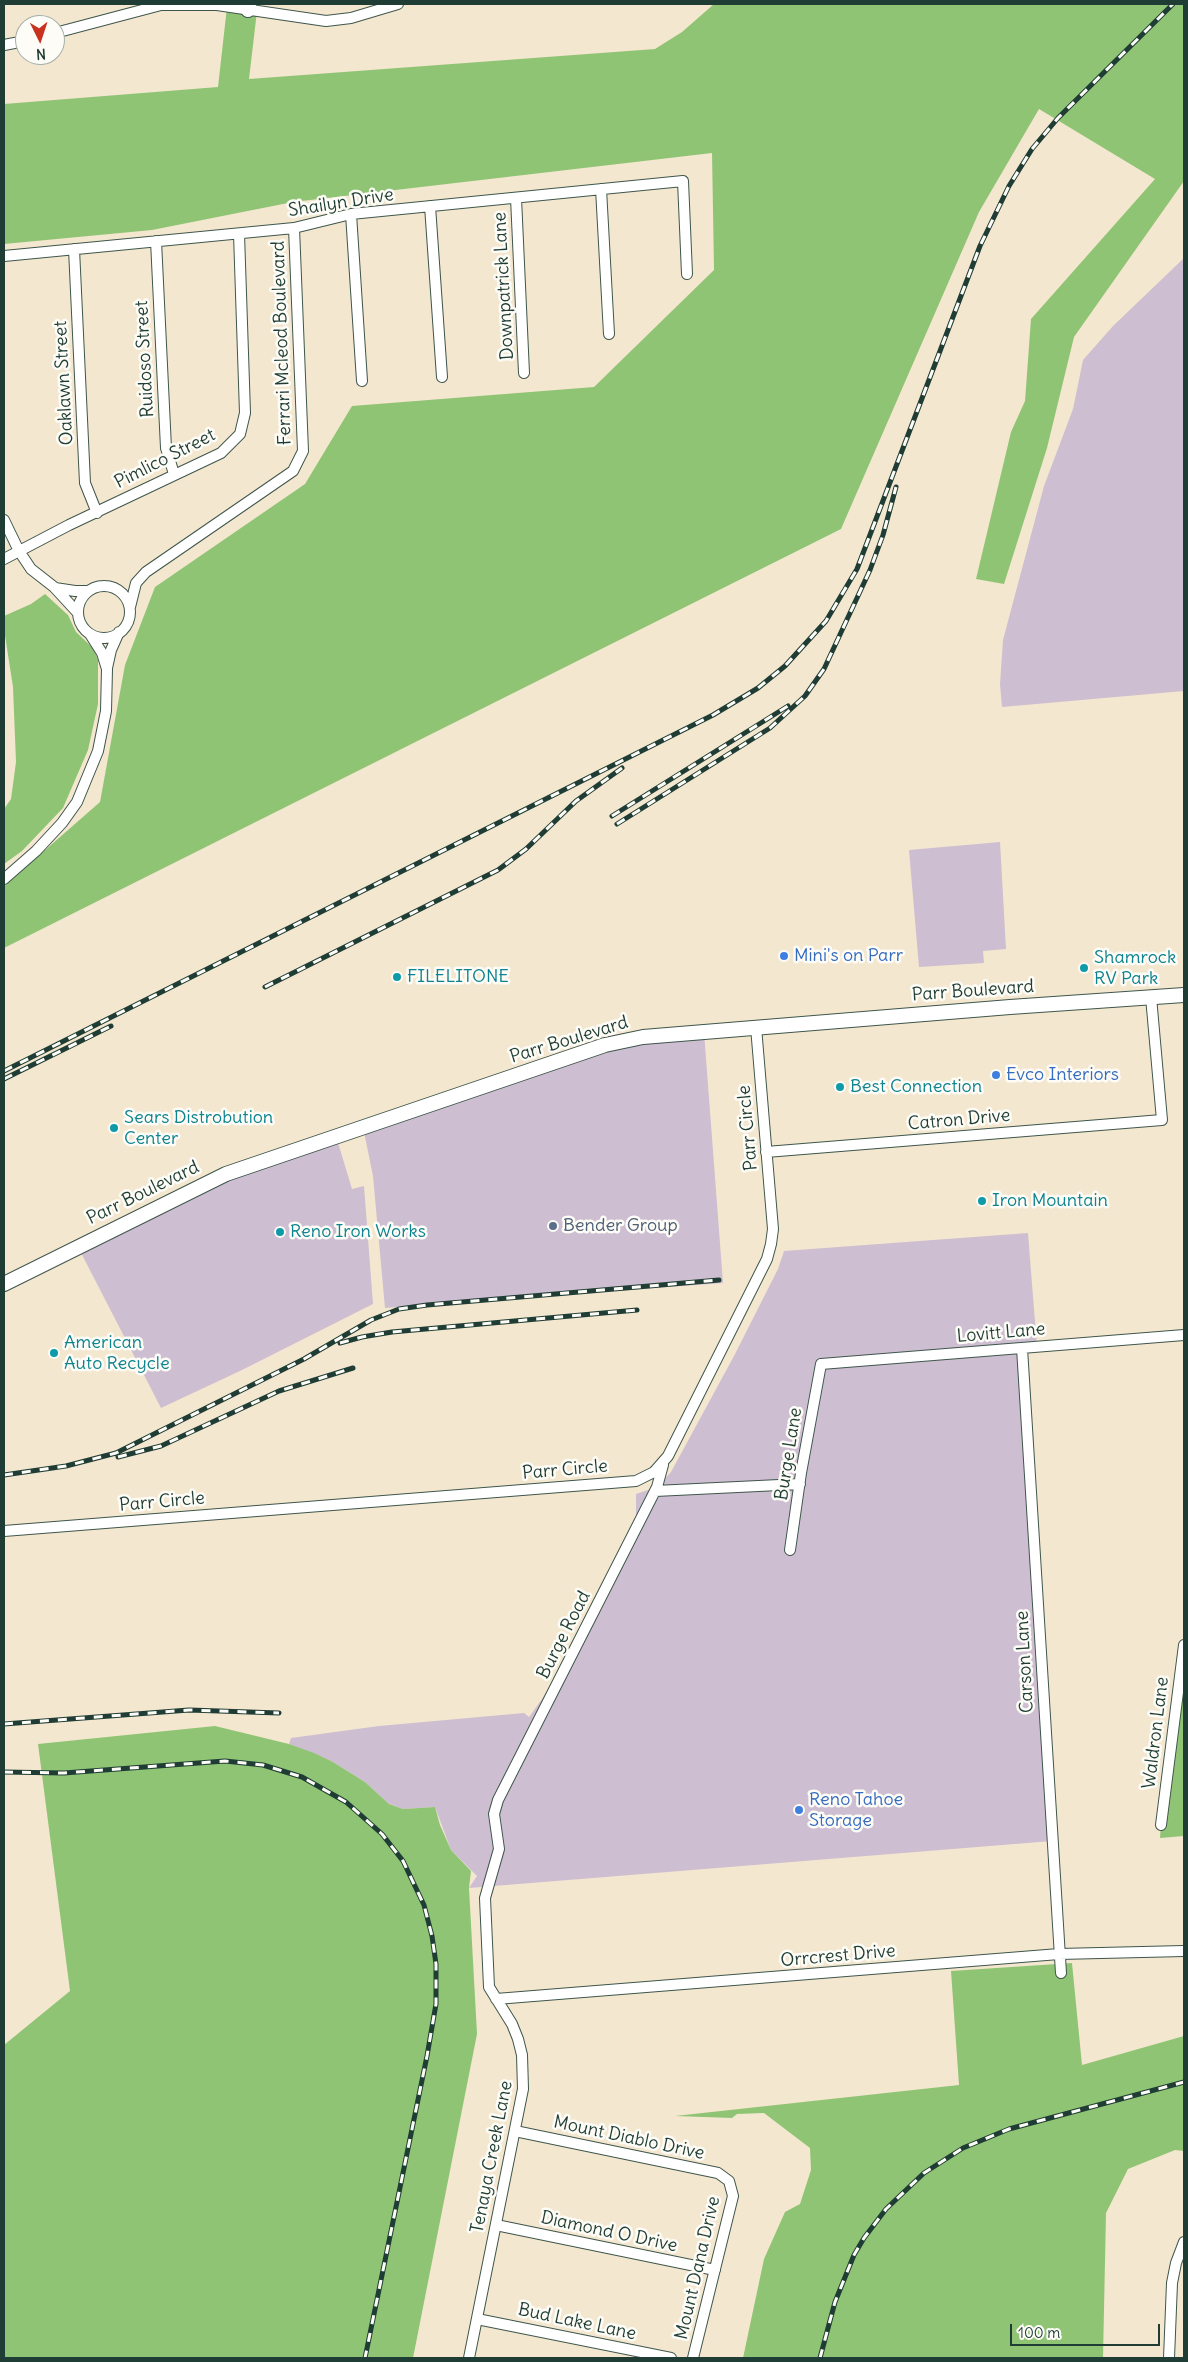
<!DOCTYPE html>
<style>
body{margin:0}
#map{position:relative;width:1188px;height:2362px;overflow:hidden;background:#f4e7cf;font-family:Delius,sans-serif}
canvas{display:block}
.frame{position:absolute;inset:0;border:5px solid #1f3d34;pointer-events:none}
.north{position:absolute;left:15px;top:15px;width:50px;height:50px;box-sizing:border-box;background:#fdfcf7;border:1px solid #a4b0a9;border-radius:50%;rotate:176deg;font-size:14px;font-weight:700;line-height:20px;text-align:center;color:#1f3d34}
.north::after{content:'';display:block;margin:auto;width:18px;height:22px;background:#c8321e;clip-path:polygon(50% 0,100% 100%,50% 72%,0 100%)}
.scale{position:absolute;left:1010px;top:2324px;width:150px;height:22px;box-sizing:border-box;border:2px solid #1f3d34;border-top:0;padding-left:6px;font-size:15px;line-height:18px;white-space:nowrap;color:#1f3d34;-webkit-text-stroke:4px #fdfcf7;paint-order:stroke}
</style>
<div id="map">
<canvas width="1188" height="2362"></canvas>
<div class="frame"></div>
<div class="north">N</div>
<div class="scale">100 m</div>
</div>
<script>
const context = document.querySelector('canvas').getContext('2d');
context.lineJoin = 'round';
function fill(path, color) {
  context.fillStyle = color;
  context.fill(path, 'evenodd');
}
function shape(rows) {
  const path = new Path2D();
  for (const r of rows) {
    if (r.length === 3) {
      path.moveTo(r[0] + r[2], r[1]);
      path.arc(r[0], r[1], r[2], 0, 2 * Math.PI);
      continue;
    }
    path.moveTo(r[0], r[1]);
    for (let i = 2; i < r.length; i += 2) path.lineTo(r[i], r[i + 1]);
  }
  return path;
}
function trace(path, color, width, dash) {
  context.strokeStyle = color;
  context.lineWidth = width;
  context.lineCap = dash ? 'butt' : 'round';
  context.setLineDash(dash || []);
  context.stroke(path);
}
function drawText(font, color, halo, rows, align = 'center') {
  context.font = font + ' Delius,sans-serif';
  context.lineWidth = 5;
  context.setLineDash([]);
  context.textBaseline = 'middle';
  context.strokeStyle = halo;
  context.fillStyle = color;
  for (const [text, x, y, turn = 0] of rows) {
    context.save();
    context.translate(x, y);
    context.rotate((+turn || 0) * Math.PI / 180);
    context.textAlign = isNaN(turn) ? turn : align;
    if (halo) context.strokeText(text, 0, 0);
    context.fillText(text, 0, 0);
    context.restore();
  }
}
const industrial = shape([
 [1184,258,1184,691,1002,707,1000,684,1003,640,1044,486,1073,409,1083,360,1113,326],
 [1000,842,1006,949,983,951,984,963,919,967,909,850],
 [704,1032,723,1283,385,1308,373,1176,363,1127,605,1045],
 [336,1136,352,1189,364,1186,373,1304,242,1370,161,1408,78,1247,199,1185],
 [1028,1233,1037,1347,1022,1348,1052,1841,469,1888,477,1876,451,1850,435,1807,403,1809,389,1804,365,1782,333,1762,289,1744,291,1738,379,1726,524,1713,529,1717,542,1699,562,1666,636,1522,636,1494,657,1487,671,1472,734,1356,778,1269,784,1251]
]);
const green = shape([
 [714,4,1184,4,1184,181,1074,337,1047,448,1004,584,976,579,1011,432,1025,401,1031,319,1155,179,1039,109,979,212,841,529,4,948,4,886,100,802,125,665,155,587,305,484,352,406,594,387,714,270,712,153,293,202,152,230,4,244,4,104,218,87,227,7,257,11,249,79,655,49,682,32],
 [45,594,68,615,76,632,93,648,98,660,98,704,88,750,63,808,22,851,4,864,4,809,11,799,16,762,13,687,4,629,4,616,31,604],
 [1184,1645,1184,1836,1160,1838,1161,1825],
 [215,1726,289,1744,314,1753,333,1762,365,1782,389,1804,403,1809,435,1807,440,1825,451,1850,471,1871,469,1888,477,2034,413,2358,4,2358,4,2045,70,1991,38,1744],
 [1072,1963,1082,2065,1184,2036,1184,2151,1175,2150,1128,2169,1106,2213,1103,2358,743,2358,764,2259,785,2212,800,2204,811,2170,810,2148,764,2113,737,2114,732,2118,675,2116,959,2085,951,1971]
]);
const street = shape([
 [55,33,161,5,217,5,326,21,351,18,398,4],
 [4,45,25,41],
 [601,189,609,334],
 [516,198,524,373],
 [430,206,442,377],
 [351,214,362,381],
 [156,241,166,448,174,474],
 [74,249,85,483,97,513],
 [4,256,294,228,351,214,683,181,687,274],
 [4,520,19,551,31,569,54,587,78,613],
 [4,559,69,525,221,453,240,434,245,413,239,234],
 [104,612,26],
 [55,588,75,591,89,591],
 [130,607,136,583,146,572,293,471,303,451,294,228],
 [107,668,111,650,119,632],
 [4,879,36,851,62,823,77,802,98,751,106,711,107,669,102,653,90,634],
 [766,1152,1162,1120,1151,997],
 [1022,1348,1061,1973],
 [655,1491,800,1484],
 [4,1531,636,1481,654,1472,668,1456,767,1259,771,1244,773,1229,756,1027],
 [790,1550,801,1473,821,1364,1184,1335],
 [1161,1825,1184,1645],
 [496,1999,1059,1954,1184,1951],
 [515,2131,718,2173,729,2181,733,2196,693,2358],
 [496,2225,715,2270],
 [477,2319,671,2358],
 [469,2358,523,2089,522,2055,518,2039,512,2024,489,1987,485,1898,499,1849,494,1814,498,1800,657,1487,663,1465],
 [1169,2358,1172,2283,1176,2263,1184,2242]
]);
const secondary = shape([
 [248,10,249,4],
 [4,1284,226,1174,605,1045,643,1037,1010,1007,1184,995]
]);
const rail = shape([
 [612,816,788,706],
 [617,824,770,728,805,696,824,669,870,570,883,535,896,487],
 [265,987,498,870,526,849,576,801,622,768],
 [4,1071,713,715,758,688,785,666,826,621,857,569,980,246,1009,186,1032,149,1058,118,1173,4],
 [4,1079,111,1026],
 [340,1343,362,1337,392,1332,637,1310],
 [118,1457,161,1446,279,1391,353,1368],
 [4,1475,66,1466,116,1453,304,1359,371,1320,399,1309,427,1305,719,1280],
 [4,1724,189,1710,279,1713],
 [4,1772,64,1773,225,1761,263,1765,302,1777,346,1802,382,1834,403,1861,424,1905,432,1936,436,1964,436,2004,427,2056,365,2358],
 [820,2358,835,2302,854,2255,864,2238,886,2209,924,2173,963,2148,1009,2129,1184,2082]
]);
const markers = [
 [784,956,5,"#3f7fe0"],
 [1084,968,5,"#0f9aa8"],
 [397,977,5,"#0f9aa8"],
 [996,1075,5,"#3f7fe0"],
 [840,1087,5,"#0f9aa8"],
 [114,1128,5,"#0f9aa8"],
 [982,1201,5,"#0f9aa8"],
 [553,1226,5,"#5c6f8a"],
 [280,1232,5,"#0f9aa8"],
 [54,1353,5,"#0f9aa8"],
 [799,1810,5,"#3f7fe0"]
];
const streetNames = [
 ["Shailyn Drive",341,203,-9],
 ["Downpatrick Lane",504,286,-93],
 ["Ferrari Mcleod Boulevard",282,343,-92],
 ["Ruidoso Street",145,359,-93],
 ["Oaklawn Street",64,383,-93],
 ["Pimlico Street",165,459,-27],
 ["Parr Boulevard",973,991,-4],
 ["Parr Boulevard",569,1040,-17],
 ["Catron Drive",959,1120,-5],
 ["Parr Circle",748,1128,-95],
 ["Parr Boulevard",143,1193,-26],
 ["Lovitt Lane",1001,1333,-5],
 ["Burge Lane",789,1454,-81],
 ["Parr Circle",565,1470,-5],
 ["Parr Circle",162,1502,-5],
 ["Burge Road",564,1635,-63],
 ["Carson Lane",1025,1662,-93],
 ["Waldron Lane",1156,1733,-83],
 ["Orrcrest Drive",838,1956,-5],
 ["Mount Diablo Drive",629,2138,12],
 ["Tenaya Creek Lane",492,2157,-79],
 ["Diamond O Drive",609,2232,12],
 ["Mount Dana Drive",698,2268,-77],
 ["Bud Lake Lane",577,2322,12]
];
const shopNames = [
 ["Mini's on Parr",794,956],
 ["Evco Interiors",1006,1075],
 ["Reno Tahoe",809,1800],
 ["Storage",809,1821]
];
const cultureNames = [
 ["Shamrock",1094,958],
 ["RV Park",1094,979],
 ["FILELITONE",407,977],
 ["Best Connection",850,1087],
 ["Sears Distrobution",124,1118],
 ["Center",124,1139],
 ["Iron Mountain",992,1201],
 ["Reno Iron Works",290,1232],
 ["American",64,1343],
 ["Auto Recycle",64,1364]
];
const serviceNames = [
 ["Bender Group",563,1226]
];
fill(industrial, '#cebed1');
fill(green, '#90c475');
trace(street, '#3f564b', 12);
trace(secondary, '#3f564b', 16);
trace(street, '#fff', 10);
trace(secondary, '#fff', 14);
trace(rail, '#1f3d34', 5);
trace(rail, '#fdfcf7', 3, [9]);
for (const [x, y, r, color] of markers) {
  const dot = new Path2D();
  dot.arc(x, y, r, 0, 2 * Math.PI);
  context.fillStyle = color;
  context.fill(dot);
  trace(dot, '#fdfcf7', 2);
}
drawText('18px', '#1f3d34', '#fdfcf7', streetNames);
drawText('18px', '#366cbe', '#fdfcf7', shopNames, 'left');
drawText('18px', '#0d838f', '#fdfcf7', cultureNames, 'left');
drawText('18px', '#4e5e75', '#fdfcf7', serviceNames, 'left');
</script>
